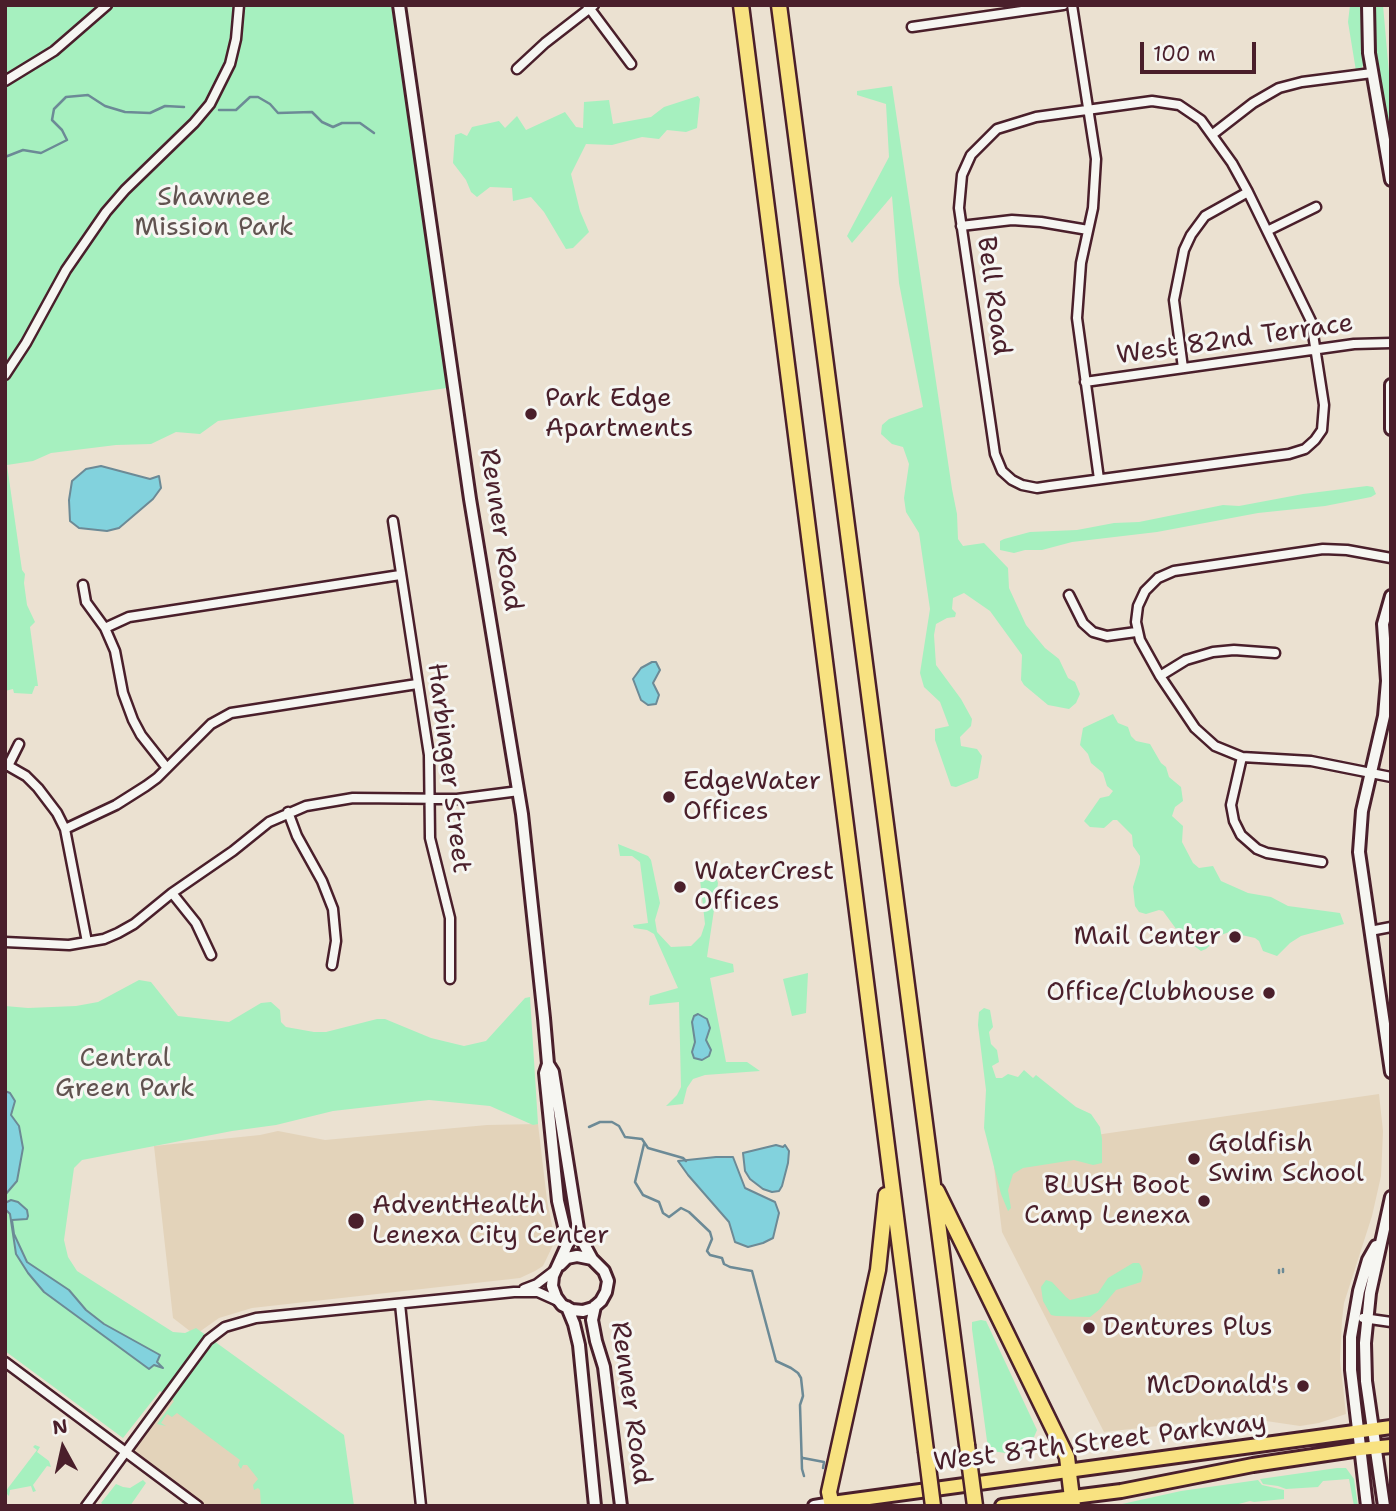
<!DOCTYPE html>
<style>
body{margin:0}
#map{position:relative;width:1396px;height:1511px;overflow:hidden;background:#ebe1d1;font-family:"Shantell Sans",sans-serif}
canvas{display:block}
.frame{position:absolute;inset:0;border:7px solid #4a1f2b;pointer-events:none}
.north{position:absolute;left:28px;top:1413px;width:70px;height:70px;-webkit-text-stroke:5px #f6f6f2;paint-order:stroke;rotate:352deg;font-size:19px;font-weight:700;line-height:28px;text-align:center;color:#4a1f2b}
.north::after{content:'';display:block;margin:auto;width:24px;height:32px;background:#4a1f2b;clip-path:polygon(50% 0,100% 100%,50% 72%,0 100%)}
.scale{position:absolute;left:1140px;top:42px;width:116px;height:32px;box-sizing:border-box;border:4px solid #4a1f2b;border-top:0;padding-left:9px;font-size:21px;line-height:24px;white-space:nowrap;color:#4a1f2b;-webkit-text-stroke:5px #f6f6f2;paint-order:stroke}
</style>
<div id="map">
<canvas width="1396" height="1511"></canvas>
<div class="frame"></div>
<div class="north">N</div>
<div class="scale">100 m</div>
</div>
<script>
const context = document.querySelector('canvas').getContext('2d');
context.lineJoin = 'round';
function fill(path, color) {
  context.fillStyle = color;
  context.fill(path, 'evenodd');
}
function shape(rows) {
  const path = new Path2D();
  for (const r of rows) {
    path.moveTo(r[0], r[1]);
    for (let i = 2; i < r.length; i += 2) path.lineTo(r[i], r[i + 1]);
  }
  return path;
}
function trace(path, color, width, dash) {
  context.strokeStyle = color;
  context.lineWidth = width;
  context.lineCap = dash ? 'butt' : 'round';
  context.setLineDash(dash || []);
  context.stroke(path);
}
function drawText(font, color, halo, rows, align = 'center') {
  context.font = font + ' "Shantell Sans",sans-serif';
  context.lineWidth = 6;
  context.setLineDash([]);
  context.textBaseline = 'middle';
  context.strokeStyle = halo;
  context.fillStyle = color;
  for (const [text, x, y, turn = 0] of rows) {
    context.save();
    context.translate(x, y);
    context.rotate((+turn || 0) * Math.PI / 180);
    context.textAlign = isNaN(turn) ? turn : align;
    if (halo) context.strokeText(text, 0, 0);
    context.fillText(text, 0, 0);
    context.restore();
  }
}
const built = shape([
 [1379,1094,1383,1131,1381,1176,1372,1216,1344,1303,1342,1320,1340,1360,1346,1414,1319,1423,1300,1426,1239,1417,1104,1432,1002,1232,992,1150],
 [538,1124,547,1200,555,1241,543,1266,535,1271,520,1278,252,1308,219,1318,195,1335,173,1318,154,1146,260,1135,278,1131,325,1140,487,1125],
 [168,1395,264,1468,269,1506,196,1506,127,1452]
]);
const green = shape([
 [5,5,391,5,414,144,447,388,218,421,200,434,176,432,151,444,116,445,51,453,33,461,7,465,22,570,25,574,24,583,27,605,35,622,30,627,38,686,35,686,32,694,14,693,13,689,5,691],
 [1350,5,1361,5,1364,63,1361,69,1356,71,1348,22],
 [1373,5,1383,5,1391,96,1391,142,1376,58],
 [892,86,952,489,957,514,958,539,963,546,984,543,1008,568,1009,588,1026,625,1045,648,1059,659,1068,678,1075,682,1080,694,1076,703,1069,709,1048,705,1024,685,1021,680,1022,655,990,611,964,593,953,598,952,609,956,613,955,617,947,618,936,624,934,635,936,665,961,699,972,719,971,726,960,737,961,746,977,749,982,756,978,778,956,787,951,786,935,740,935,729,949,726,940,702,924,687,920,673,930,609,919,533,906,512,904,498,909,464,903,447,892,444,881,434,882,425,889,419,923,407,899,283,892,196,852,243,847,236,889,157,886,104,857,95,857,91],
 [698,96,700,99,697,128,686,132,667,130,659,139,642,137,612,145,586,144,571,174,580,211,589,232,573,248,566,249,544,212,531,197,513,201,512,188,490,187,477,197,471,192,466,180,453,163,455,135,461,133,467,136,472,127,499,121,505,128,517,116,526,130,565,112,576,127,583,128,584,102,609,100,613,124,651,117,664,107],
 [1367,486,1373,487,1376,494,1371,497,1325,506,1258,513,1157,532,1072,542,1042,550,1025,550,1014,553,1000,550,1000,541,1004,539,1030,532,1077,530,1114,523,1139,522,1223,505,1239,506,1303,494],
 [1113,714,1118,723,1128,727,1131,736,1136,741,1150,744,1161,763,1166,767,1169,777,1181,787,1183,801,1175,807,1172,816,1183,826,1182,842,1193,863,1199,868,1213,866,1221,881,1248,893,1271,897,1288,906,1340,913,1344,924,1301,936,1290,943,1277,956,1263,951,1259,941,1255,938,1237,934,1235,930,1221,935,1206,949,1201,951,1182,937,1163,911,1159,910,1146,914,1139,912,1135,906,1133,887,1140,864,1140,856,1133,846,1132,835,1117,820,1113,820,1104,828,1090,827,1084,821,1100,798,1109,796,1113,791,1107,786,1103,773,1091,763,1088,754,1080,745,1083,728],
 [618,844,648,856,651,860,660,903,655,920,657,932,671,947,691,946,701,936,705,924,700,879,710,881,716,877,718,883,707,957,733,964,734,972,710,978,726,1062,747,1062,760,1071,705,1075,693,1079,687,1088,683,1104,666,1106,677,1095,681,1087,679,1002,649,1005,650,996,678,988,654,934,647,930,634,928,633,925,648,923,640,862,632,856,620,856],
 [808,973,806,1013,792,1016,783,979],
 [139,980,151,982,178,1016,229,1022,261,1003,271,1002,280,1010,281,1022,286,1027,314,1032,326,1032,377,1019,385,1019,431,1038,464,1046,486,1041,525,998,530,997,538,1124,533,1125,490,1106,429,1100,333,1111,276,1125,232,1131,82,1160,74,1168,64,1240,68,1257,77,1271,173,1332,185,1333,196,1328,344,1435,354,1506,261,1506,260,1490,258,1488,254,1490,253,1485,258,1479,247,1465,243,1465,241,1469,238,1465,240,1460,177,1413,172,1417,167,1414,161,1423,166,1426,157,1424,174,1401,160,1391,123,1438,5,1351,5,1006,28,1008,76,1006,98,1002],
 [984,1008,990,1010,993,1027,989,1032,991,1044,997,1050,999,1062,992,1066,996,1078,1002,1078,1008,1074,1018,1077,1024,1070,1033,1078,1036,1075,1076,1107,1091,1114,1100,1127,1102,1139,1102,1163,1093,1165,1074,1160,1023,1168,1013,1174,1008,1190,1011,1208,1008,1211,1001,1194,984,1128,986,1090,978,1025,979,1012],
 [1133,1263,1139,1263,1141,1266,1143,1272,1141,1282,1116,1290,1100,1309,1090,1317,1056,1316,1051,1315,1043,1301,1041,1287,1046,1280,1052,1282,1066,1297,1070,1300,1098,1293,1108,1278],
 [981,1320,986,1321,1037,1430,1031,1444,1012,1454,992,1451,987,1441,972,1329,972,1322],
 [35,1445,40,1447,37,1452,49,1461,51,1467,47,1466,33,1485,36,1491,33,1492,31,1486,10,1490,9,1496,5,1492,37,1450,33,1447],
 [1337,1468,1346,1468,1354,1479,1358,1506,1354,1506,1349,1479,1323,1481,1318,1487,1286,1489,1278,1486,1263,1484,1260,1479],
 [143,1480,146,1483,130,1506,105,1506,101,1503,116,1484,123,1487,130,1488],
 [1258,1480,1262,1485,1284,1490,1284,1499,1254,1502,1250,1501,1231,1506,1113,1506,1181,1491]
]);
const water = shape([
 [101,466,150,479,159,476,161,488,153,499,119,528,107,531,79,528,70,521,69,500,72,481,86,469,101,466],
 [652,662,656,662,660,670,653,683,659,695,656,704,648,705,641,700,633,679,641,668,652,662],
 [698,1014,707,1019,710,1028,706,1040,711,1050,709,1056,702,1060,694,1058,692,1052,695,1042,692,1022,694,1016,698,1014],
 [5,1091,10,1093,15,1101,11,1115,19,1126,23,1148,17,1181,5,1195,5,1091],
 [776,1145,783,1147,785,1145,789,1151,788,1163,782,1186,779,1191,772,1192,763,1189,750,1179,745,1171,743,1153,776,1145],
 [716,1157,733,1157,745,1188,775,1202,779,1213,773,1238,763,1243,748,1247,735,1242,729,1222,688,1175,678,1161,716,1157],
 [11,1200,18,1202,27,1210,28,1216,27,1219,12,1220,14,1234,27,1262,69,1290,86,1310,104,1324,160,1355,157,1362,163,1368,154,1365,149,1369,44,1292,28,1273,16,1254,10,1214,5,1209,5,1203,11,1200]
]);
const stream = shape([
 [219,110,236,110,250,97,258,97,270,104,278,113,312,112,322,122,333,127,342,123,360,123,374,133],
 [5,157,23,150,41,153,67,140,62,130,52,120,54,109,66,97,88,95,105,106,125,112,150,113,165,106,184,107],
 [589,1127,600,1122,612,1122,619,1126,625,1137,642,1139,648,1148,683,1158,686,1161],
 [644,1144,635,1182,643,1195,659,1202,663,1213,669,1217,681,1208,689,1212,710,1232,712,1239,707,1251,710,1255,722,1258,724,1264,730,1267,752,1271,776,1361,791,1368,798,1373,801,1378,803,1396,800,1405,802,1469,804,1476],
 [1283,1269,1283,1272],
 [1279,1270,1279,1273],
 [803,1458,824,1462,823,1468]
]);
const street = shape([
 [587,5,631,64],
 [1072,5,1096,159,1093,208,1081,263,1077,318,1099,479],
 [912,27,1063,5],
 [517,69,545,43,594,5],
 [5,81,54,51,107,5],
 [1152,101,1179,105,1201,120,1232,163,1248,192,1311,321,1324,405,1322,430,1315,440,1305,449,1289,454,1050,486,1037,488,1022,485,1012,480,1002,471,995,454,959,208,962,175,971,155,997,129,1036,117,1152,101],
 [1213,134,1253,103,1279,88,1302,82,1372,73],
 [961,226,1012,220,1041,222,1088,230],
 [1267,231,1316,207],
 [1183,368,1174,300,1184,250,1191,235,1205,216,1248,192],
 [5,375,26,343,66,270,106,212,125,190,194,123,210,104,230,64,236,39,239,5],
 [1085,382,1354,344,1391,343],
 [393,521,429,755,430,838,450,918,450,979],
 [1391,558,1347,550,1323,549,1174,571,1158,578,1145,591,1138,606,1136,622,1140,640,1160,676,1195,728,1215,746,1242,757,1311,761,1391,777],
 [83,585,86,602,105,628,115,651,123,693,133,720,141,735,167,768],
 [1069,595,1083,623,1093,632,1107,636,1136,632],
 [105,628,129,617,400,575],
 [1160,676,1186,660,1213,652,1234,650,1275,653],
 [1242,757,1231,805,1234,821,1241,835,1257,849,1267,853,1322,862],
 [5,764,26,776,38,788,57,813,65,829,87,942],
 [8,766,19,744],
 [288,812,297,836,322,881,333,909,336,941,332,965],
 [65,829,116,805,146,786,157,778,211,724,231,713,417,684],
 [172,893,196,923,211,955],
 [1370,931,1391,927],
 [5,942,69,945,104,939,118,933,134,924,172,893,233,851,269,822,306,806,353,798,457,799,519,791],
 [524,1289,537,1284,554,1271],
 [400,1304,421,1506],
 [1363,1318,1391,1322],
 [5,1362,198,1506],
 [86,1506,208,1340,225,1327,256,1318,514,1292,538,1292,558,1301]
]);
const secondary = shape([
 [399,5,470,499,522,814,544,1018,548,1064,545,1073,558,1201,568,1243,553,1276,552,1286,556,1297,562,1305,572,1310,583,1311,593,1308,601,1301,606,1292,608,1281,604,1271,592,1259,579,1235,553,1072,548,1064],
 [1368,5,1369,53,1391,180],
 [1391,385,1391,429],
 [1391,596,1383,624,1387,681,1384,716,1362,811,1359,852,1391,1072],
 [560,1265,567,1258,577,1256,592,1259],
 [595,1306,592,1320,596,1341,604,1367,621,1506],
 [567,1307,574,1324,579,1345,595,1506],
 [814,1506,832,1503],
 [1367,1506,1351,1370,1351,1337,1359,1291,1368,1260,1376,1246],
 [1384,1506,1366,1381,1365,1343,1370,1293,1391,1197]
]);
const primary = shape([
 [832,1503,1391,1427],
 [1002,1506,1121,1491,1253,1465,1360,1449,1391,1446]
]);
const highway = shape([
 [741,5,926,1451],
 [779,5,967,1445],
 [937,1191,1067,1457,1073,1506],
 [832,1506,829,1492,878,1270,886,1195]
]);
const highwayBridge = shape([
 [967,1445,975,1506],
 [926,1451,933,1506]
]);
const markers = [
 [531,414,7,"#4a1f2b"],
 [669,797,7,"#4a1f2b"],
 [680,887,7,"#4a1f2b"],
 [1235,937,7,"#4a1f2b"],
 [1269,993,7,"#4a1f2b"],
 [1194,1159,7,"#4a1f2b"],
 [1204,1201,7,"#4a1f2b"],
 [356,1221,9,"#4a1f2b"],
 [1089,1328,7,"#4a1f2b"],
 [1303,1386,7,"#4a1f2b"]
];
const parkNames = [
 ["Shawnee",214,198],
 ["Mission Park",214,228],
 ["Central",125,1059],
 ["Green Park",125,1089]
];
const streetNames = [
 ["Bell Road",993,296,82],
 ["West 82nd Terrace",1235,340,-8],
 ["Renner Road",500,530,81],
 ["Harbinger Street",448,768,83],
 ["Renner Road",630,1403,82],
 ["West 87th Street Parkway",1100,1443,-7]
];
const poiNames = [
 ["Park Edge",545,399],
 ["Apartments",545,429],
 ["EdgeWater",683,782],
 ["Offices",683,812],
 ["WaterCrest",694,872],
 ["Offices",694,902],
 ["Mail Center",1221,937,"right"],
 ["Office/Clubhouse",1255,993,"right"],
 ["Goldfish",1208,1144],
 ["Swim School",1208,1174],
 ["BLUSH Boot",1190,1186,"right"],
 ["Camp Lenexa",1190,1216,"right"],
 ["AdventHealth",372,1206],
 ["Lenexa City Center",372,1236],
 ["Dentures Plus",1103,1328],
 ["McDonald's",1289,1386,"right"]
];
fill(built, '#e3d3ba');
fill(green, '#a6f0bf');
fill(water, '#82d2dd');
trace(water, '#6c8a96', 2);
trace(stream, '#6c8a96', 2.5);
trace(street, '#4a1f2b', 13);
trace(secondary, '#4a1f2b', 16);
trace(primary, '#4a1f2b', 18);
trace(highway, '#4a1f2b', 19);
trace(street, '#f6f6f2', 8);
trace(secondary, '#f6f6f2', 10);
trace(primary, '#f8e281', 12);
trace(highway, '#f8e281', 14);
trace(highwayBridge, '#4a1f2b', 19, []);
trace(highwayBridge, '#f8e281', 14);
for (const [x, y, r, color] of markers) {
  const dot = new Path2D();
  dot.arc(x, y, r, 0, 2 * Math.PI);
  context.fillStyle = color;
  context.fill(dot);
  trace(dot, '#f6f6f2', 2.5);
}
drawText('26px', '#615350', '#f6f6f2', parkNames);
drawText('26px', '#4a1f2b', '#f6f6f2', streetNames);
drawText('26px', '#4a1f2b', '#f6f6f2', poiNames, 'left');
</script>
